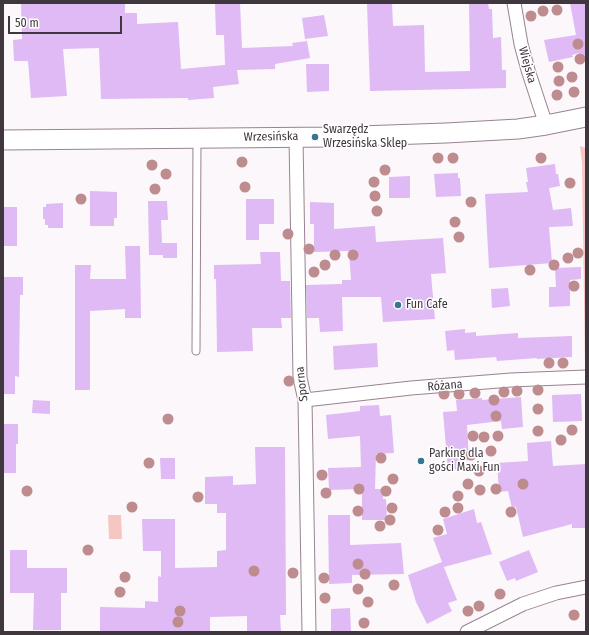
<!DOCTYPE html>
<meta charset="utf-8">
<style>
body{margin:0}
#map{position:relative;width:589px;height:635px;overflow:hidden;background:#fcf7fb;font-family:"Fira Sans Condensed",sans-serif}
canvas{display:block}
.frame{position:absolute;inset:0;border:4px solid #40373e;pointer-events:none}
.scale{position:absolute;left:8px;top:16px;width:114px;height:18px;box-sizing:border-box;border:2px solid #40373e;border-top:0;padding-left:5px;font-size:12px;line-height:14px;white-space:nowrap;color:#40373e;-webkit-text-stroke:3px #fff;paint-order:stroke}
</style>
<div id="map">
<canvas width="589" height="635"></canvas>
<div class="frame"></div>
<div class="scale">50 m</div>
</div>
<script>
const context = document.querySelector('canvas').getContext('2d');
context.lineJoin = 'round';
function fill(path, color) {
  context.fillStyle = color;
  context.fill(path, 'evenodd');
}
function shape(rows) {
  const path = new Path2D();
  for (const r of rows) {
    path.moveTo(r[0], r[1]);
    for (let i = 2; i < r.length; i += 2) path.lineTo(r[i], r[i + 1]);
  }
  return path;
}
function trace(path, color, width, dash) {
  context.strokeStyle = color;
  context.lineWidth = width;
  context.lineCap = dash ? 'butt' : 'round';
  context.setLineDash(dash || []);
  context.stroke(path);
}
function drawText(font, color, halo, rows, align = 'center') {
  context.font = font + ' "Fira Sans Condensed",sans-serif';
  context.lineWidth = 3;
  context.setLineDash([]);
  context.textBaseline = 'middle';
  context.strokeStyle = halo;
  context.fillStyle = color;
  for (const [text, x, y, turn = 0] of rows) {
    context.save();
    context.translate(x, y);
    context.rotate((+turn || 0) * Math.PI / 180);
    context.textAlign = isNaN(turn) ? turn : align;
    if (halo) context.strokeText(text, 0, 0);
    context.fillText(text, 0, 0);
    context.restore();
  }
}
const green = shape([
 [580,146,586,148,585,368,582,163],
 [108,515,121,515,122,539,109,539]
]);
const building = shape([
 [21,3,69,3,69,4,125,3,125,13,137,13,137,24,178,22,181,69,225,65,224,35,216,35,215,3,240,3,242,48,293,46,292,43,307,41,310,58,275,64,275,69,237,70,239,84,213,87,214,98,188,100,188,98,101,99,99,48,63,49,67,96,31,98,28,61,14,61,13,40,22,39],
 [367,3,392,3,393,26,424,25,425,72,470,71,469,3,488,3,489,9,492,9,493,38,501,37,502,70,506,70,506,88,370,91],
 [570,3,586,3,586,58,580,58,579,53,572,55,573,57,549,62,544,40,576,35],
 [324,15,328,36,305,39,302,18],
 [306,64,329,64,329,91,307,92],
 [555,164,556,174,558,174,560,186,549,188,553,210,571,208,573,226,549,227,552,263,489,268,485,194,528,192,526,182,528,182,526,168],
 [458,173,458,178,460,178,461,196,436,197,434,174],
 [410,176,410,198,389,198,389,177],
 [90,191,117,192,117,218,114,218,114,226,90,226],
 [246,199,274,199,274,224,259,224,259,240,246,240],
 [148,201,167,201,168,220,161,220,162,243,177,243,177,258,163,258,163,255,149,255],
 [310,202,334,203,334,229,375,226,376,242,443,238,446,273,431,274,435,319,383,322,381,297,342,297,343,331,320,332,319,318,307,318,306,285,342,284,342,280,351,280,349,251,314,252,314,224,310,224],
 [63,203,63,228,48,228,48,225,45,225,45,219,43,219,43,207,46,207,46,204],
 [3,207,17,207,17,246,3,246],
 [125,246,140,246,141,318,125,318,125,309,90,311,90,390,75,390,75,265,91,265,90,279,126,279],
 [260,252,280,252,281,281,290,281,291,318,281,318,282,328,252,328,253,351,217,352,216,279,214,279,214,265,261,264],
 [581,267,581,279,570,280,570,306,549,307,549,287,556,287,555,268],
 [3,277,23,277,23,295,20,295,19,377,15,376,15,394,3,394],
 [508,288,510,306,492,308,491,289],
 [465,329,465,333,476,332,476,336,518,333,518,338,572,336,572,357,537,359,537,358,497,361,496,357,455,360,454,350,447,351,445,331],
 [377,343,378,367,334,370,333,346],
 [581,394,582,421,553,422,552,395],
 [521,397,523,427,502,429,501,421,467,425,469,460,460,461,461,469,448,470,443,412,457,411,456,400,482,398,482,400],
 [33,400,50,401,50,414,32,413],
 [379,405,380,416,391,415,394,453,376,454,375,489,384,489,383,499,386,499,387,520,362,520,362,489,329,490,328,468,361,467,360,436,328,439,326,415,360,411,360,406],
 [3,424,18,424,18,444,16,444,16,473,3,473],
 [551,441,553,466,586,464,586,528,572,528,572,524,523,537,516,507,512,508,508,491,499,492,497,463,528,461,527,443],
 [255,447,285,447,286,615,280,615,281,632,247,632,247,616,210,617,210,632,100,631,100,607,145,608,145,601,158,602,158,576,161,577,161,551,143,551,142,519,175,519,175,568,217,567,217,551,226,550,226,513,217,513,217,504,205,504,205,477,233,476,233,485,256,484],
 [160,458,175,458,175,479,161,479],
 [474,509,477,523,481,522,492,554,444,567,443,565,457,600,448,603,452,611,427,624,416,602,408,575,442,562,433,538,447,534,443,519],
 [328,515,350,515,350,545,401,543,404,574,352,575,352,583,329,584],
 [10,550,27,550,27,568,67,568,67,593,61,593,61,630,33,630,34,593,10,593],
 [529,550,538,572,516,581,515,578,507,581,499,562],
 [350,608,351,632,331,632,331,609]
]);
const lane = shape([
 [196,351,197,138]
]);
const street = shape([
 [514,3,521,44,528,70,546,125],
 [296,137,300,378,305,400,309,632],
 [305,400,411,388,511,380,586,377],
 [467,632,523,604,556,593,586,587]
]);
const secondary = shape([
 [3,140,331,137,446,133,518,129,546,125,586,117]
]);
const trees = [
 [557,10],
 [543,11],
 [531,16],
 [578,44],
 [580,59],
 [558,67],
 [572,77],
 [559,81],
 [574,92],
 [557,95],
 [438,158],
 [453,158],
 [541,158],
 [242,162],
 [152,165],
 [385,170],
 [166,174],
 [374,182],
 [570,183],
 [245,187],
 [155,189],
 [375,196],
 [81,199],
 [471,202],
 [377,211],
 [455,222],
 [288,234],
 [459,237],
 [309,249],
 [578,253],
 [335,255],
 [353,255],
 [568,258],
 [325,265],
 [554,265],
 [530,270],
 [314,272],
 [574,286],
 [549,363],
 [563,363],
 [289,381],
 [538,390],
 [517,391],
 [504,392],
 [475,393],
 [444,394],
 [459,394],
 [494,400],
 [538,409],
 [496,416],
 [168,419],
 [572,430],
 [538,431],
 [473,436],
 [498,436],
 [484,437],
 [561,440],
 [491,451],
 [471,455],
 [381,458],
 [149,463],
 [479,471],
 [322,475],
 [393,479],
 [468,484],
 [523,484],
 [359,489],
 [496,489],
 [480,490],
 [27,491],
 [386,491],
 [326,493],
 [458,496],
 [198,497],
 [132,507],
 [392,508],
 [458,508],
 [358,511],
 [445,512],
 [511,512],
 [390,520],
 [380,526],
 [438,530],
 [88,550],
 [358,564],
 [254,571],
 [293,573],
 [365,574],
 [125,577],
 [324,578],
 [394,585],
 [358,589],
 [120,592],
 [500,594],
 [325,598],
 [368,602],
 [479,606],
 [180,611],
 [468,611],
 [574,615],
 [178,622],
 [364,623]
];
const markers = [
 [315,137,4,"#37778b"],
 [398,305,4,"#37778b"],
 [421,461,4,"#37778b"]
];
const streetNames = [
 ["Wiejska",527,65,74],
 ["Wrzesińska",271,137,-1],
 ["Sporna",302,384,-97],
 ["Różana",445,386,-5]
];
const poiNames = [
 ["Swarzędz",323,130],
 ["Wrzesińska Sklep",323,144],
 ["Fun Cafe",406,305],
 ["Parking dla",429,454],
 ["gości Maxi Fun",429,468]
];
fill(green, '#f7c5c2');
fill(building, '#dfbaf4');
trace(lane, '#988392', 9);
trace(street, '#988392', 15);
trace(secondary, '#988392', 21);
trace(lane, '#fff', 7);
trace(street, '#fff', 13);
trace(secondary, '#fff', 19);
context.fillStyle = '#be8c8f';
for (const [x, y] of trees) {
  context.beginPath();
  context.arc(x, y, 5.5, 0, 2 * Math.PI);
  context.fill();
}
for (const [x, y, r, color] of markers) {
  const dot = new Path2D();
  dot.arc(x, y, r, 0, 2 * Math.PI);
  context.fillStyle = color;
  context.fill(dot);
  trace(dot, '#fff', 1.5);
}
drawText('12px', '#40373e', '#fff', streetNames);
drawText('12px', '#40373e', '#fff', poiNames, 'left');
</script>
